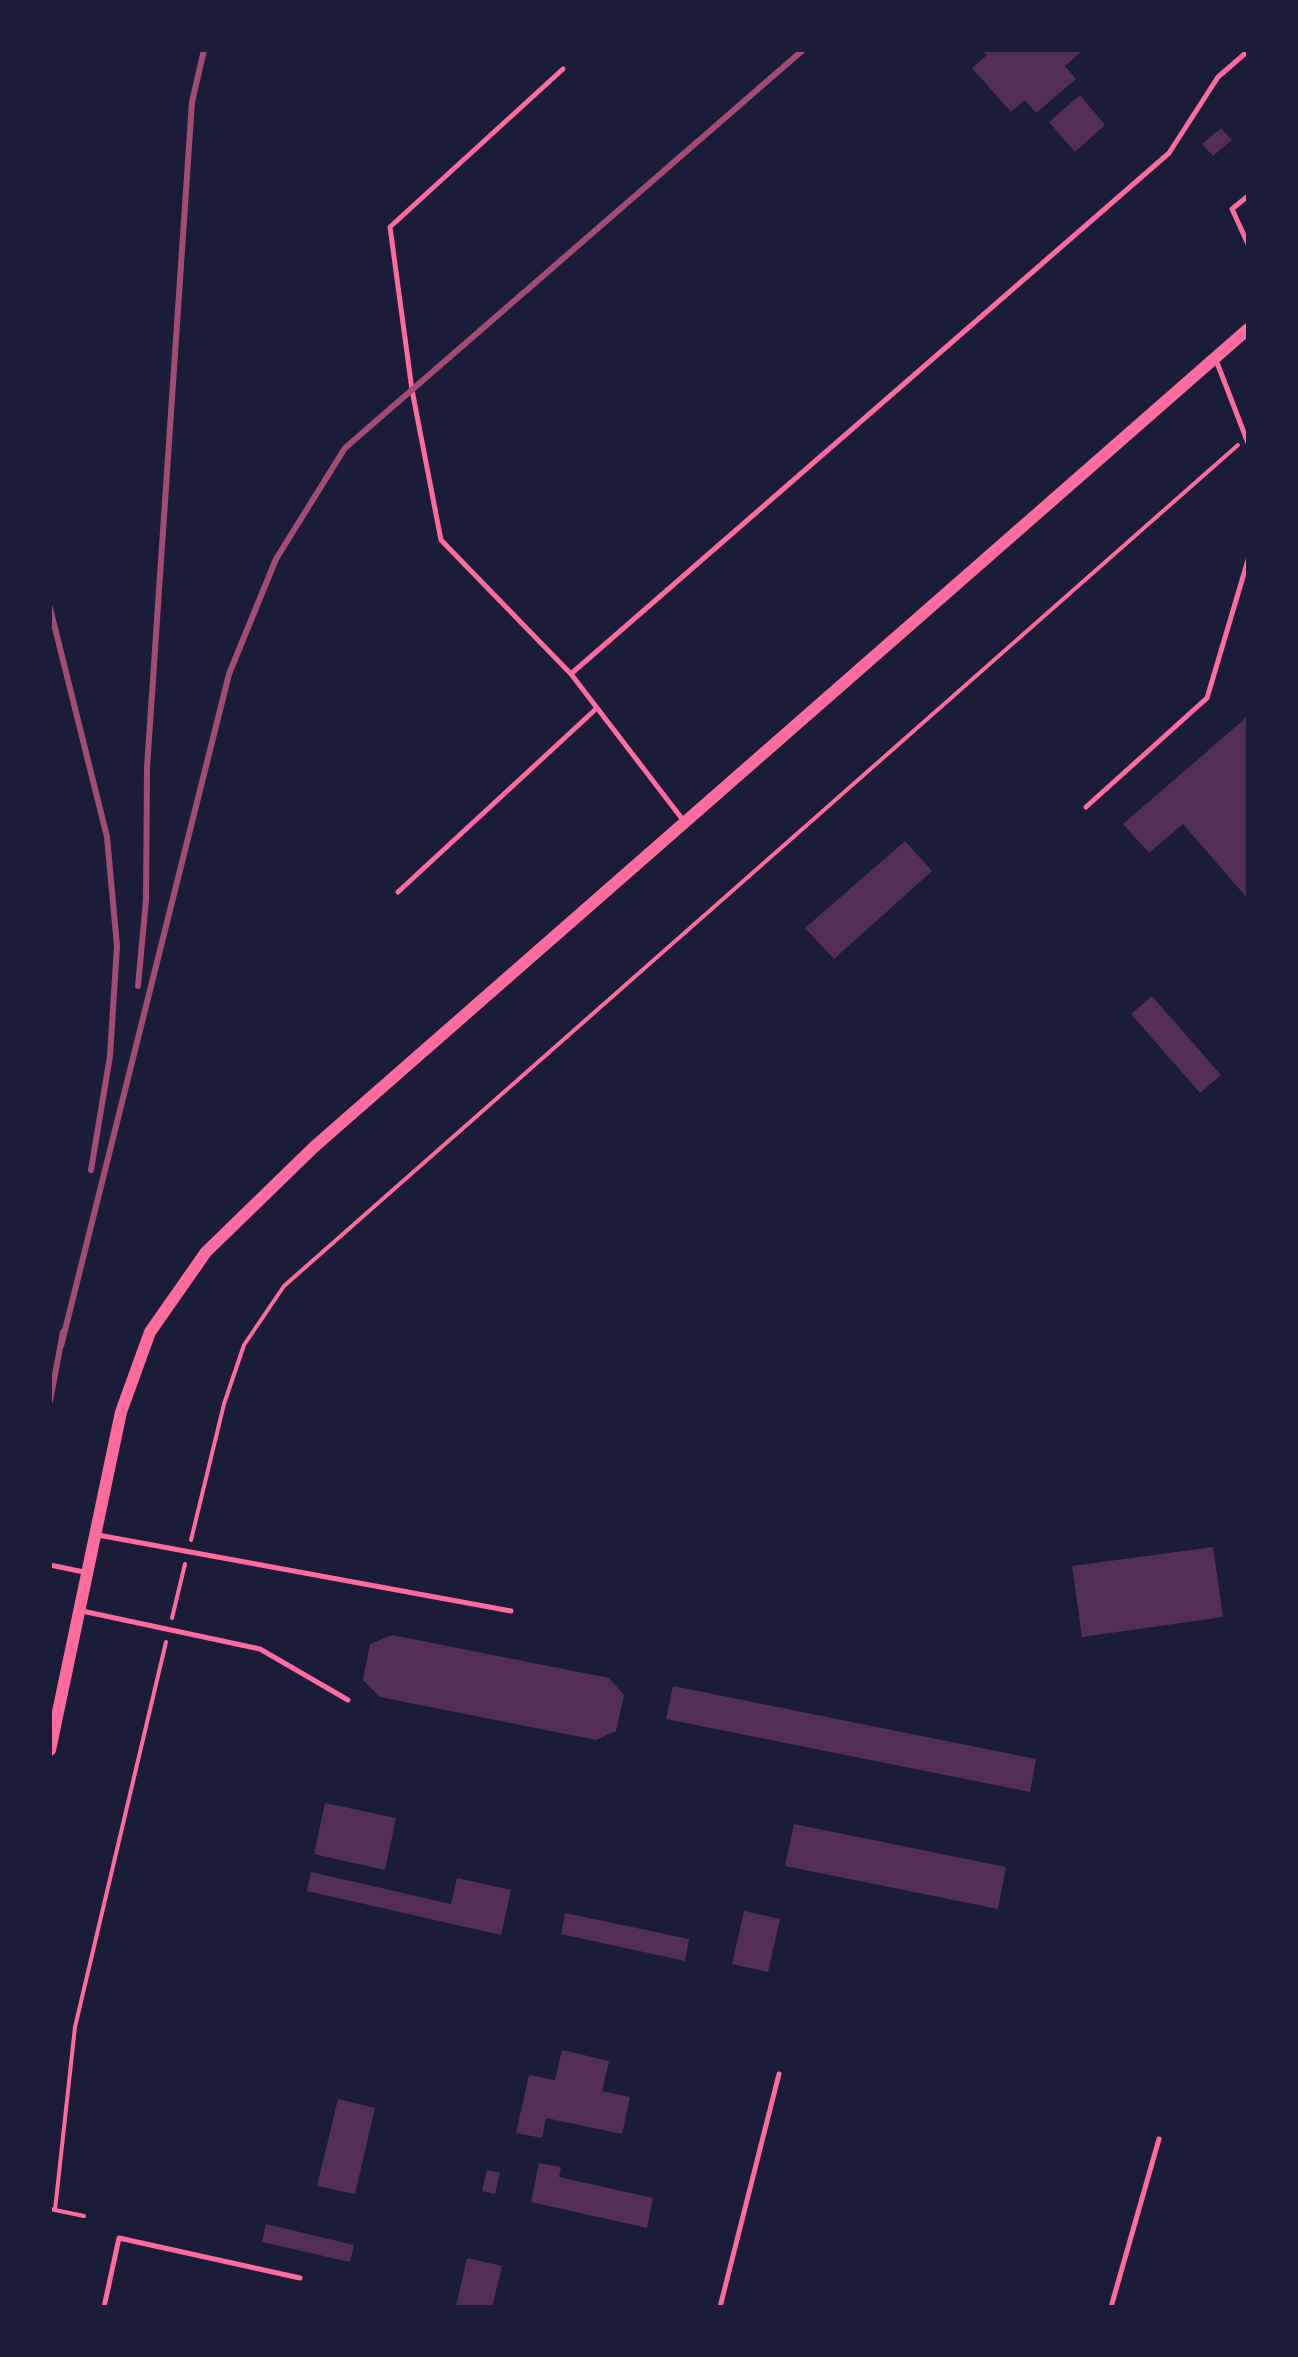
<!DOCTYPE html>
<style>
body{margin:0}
#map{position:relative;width:1298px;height:2357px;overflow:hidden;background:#1b1b3a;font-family:Rubik,sans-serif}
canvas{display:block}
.frame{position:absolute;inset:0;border:52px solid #1b1b3a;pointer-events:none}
</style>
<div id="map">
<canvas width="1298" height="2357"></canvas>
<div class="frame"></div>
</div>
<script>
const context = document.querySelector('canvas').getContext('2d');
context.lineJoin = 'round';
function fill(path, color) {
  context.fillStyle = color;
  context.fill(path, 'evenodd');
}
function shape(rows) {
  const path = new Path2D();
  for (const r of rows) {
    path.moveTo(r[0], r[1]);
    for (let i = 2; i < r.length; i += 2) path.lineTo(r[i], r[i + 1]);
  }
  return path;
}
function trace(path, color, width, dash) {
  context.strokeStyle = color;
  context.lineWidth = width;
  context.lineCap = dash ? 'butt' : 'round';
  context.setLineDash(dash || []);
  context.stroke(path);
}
const building = shape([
 [982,50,1083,50,1065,66,1076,79,1036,113,1025,100,1011,112,972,68,987,55],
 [1080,95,1105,125,1075,152,1049,122],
 [1221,128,1232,140,1213,156,1202,144],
 [1248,716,1248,899,1183,824,1149,853,1123,824],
 [905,841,932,871,834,959,805,928],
 [1152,996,1221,1075,1200,1093,1131,1014],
 [1213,1547,1223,1617,1082,1637,1072,1566],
 [392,1635,609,1678,624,1695,616,1731,596,1740,380,1697,363,1680,370,1644],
 [673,1686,1036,1759,1030,1792,666,1719],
 [325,1803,396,1818,385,1870,314,1854],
 [794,1824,1006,1867,998,1909,785,1866],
 [311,1872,451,1904,457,1878,511,1890,501,1935,307,1891],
 [744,1911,780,1919,768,1972,732,1964],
 [565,1913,689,1939,685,1961,561,1934],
 [562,2050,609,2061,602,2091,630,2097,622,2134,546,2118,542,2138,516,2133,529,2075,555,2080],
 [338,2099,375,2108,355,2194,317,2186],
 [539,2163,561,2167,559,2177,653,2198,647,2228,531,2202],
 [487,2170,500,2173,495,2194,482,2191],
 [266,2224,354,2245,350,2262,262,2242],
 [467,2258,502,2266,492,2307,456,2306]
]);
const path = shape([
 [191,1540,224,1404,244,1345,284,1286,1238,445],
 [172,1618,185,1564],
 [50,2209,84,2216],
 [55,2210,75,2027,166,1642]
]);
const service = shape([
 [563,69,390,227,412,390,441,540,571,674,683,820],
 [1248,196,1232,209,1248,244],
 [1216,360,1248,443],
 [572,673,1169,153,1218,77,1248,51],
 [1086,807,1207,698,1248,560],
 [398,892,597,708],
 [98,1535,511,1611],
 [50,1565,84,1572],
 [82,1611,260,1649,348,1700],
 [104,2307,119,2238,300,2278],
 [720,2307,779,2074],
 [1111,2307,1159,2139]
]);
const tertiary = shape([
 [50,1750,121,1412,150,1332,206,1252,314,1147,1248,329]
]);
const rail = shape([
 [50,608,107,837,117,946,110,1056,91,1170],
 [138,986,146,900,147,768,192,102,204,50],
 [61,1346,229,674,276,559,345,448,803,50],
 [50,1401,63,1332]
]);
fill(building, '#542f53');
trace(path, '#ff6b9d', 4);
trace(service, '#ff6b9d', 5);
trace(tertiary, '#ff6b9d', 12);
trace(rail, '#a44b75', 6);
</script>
